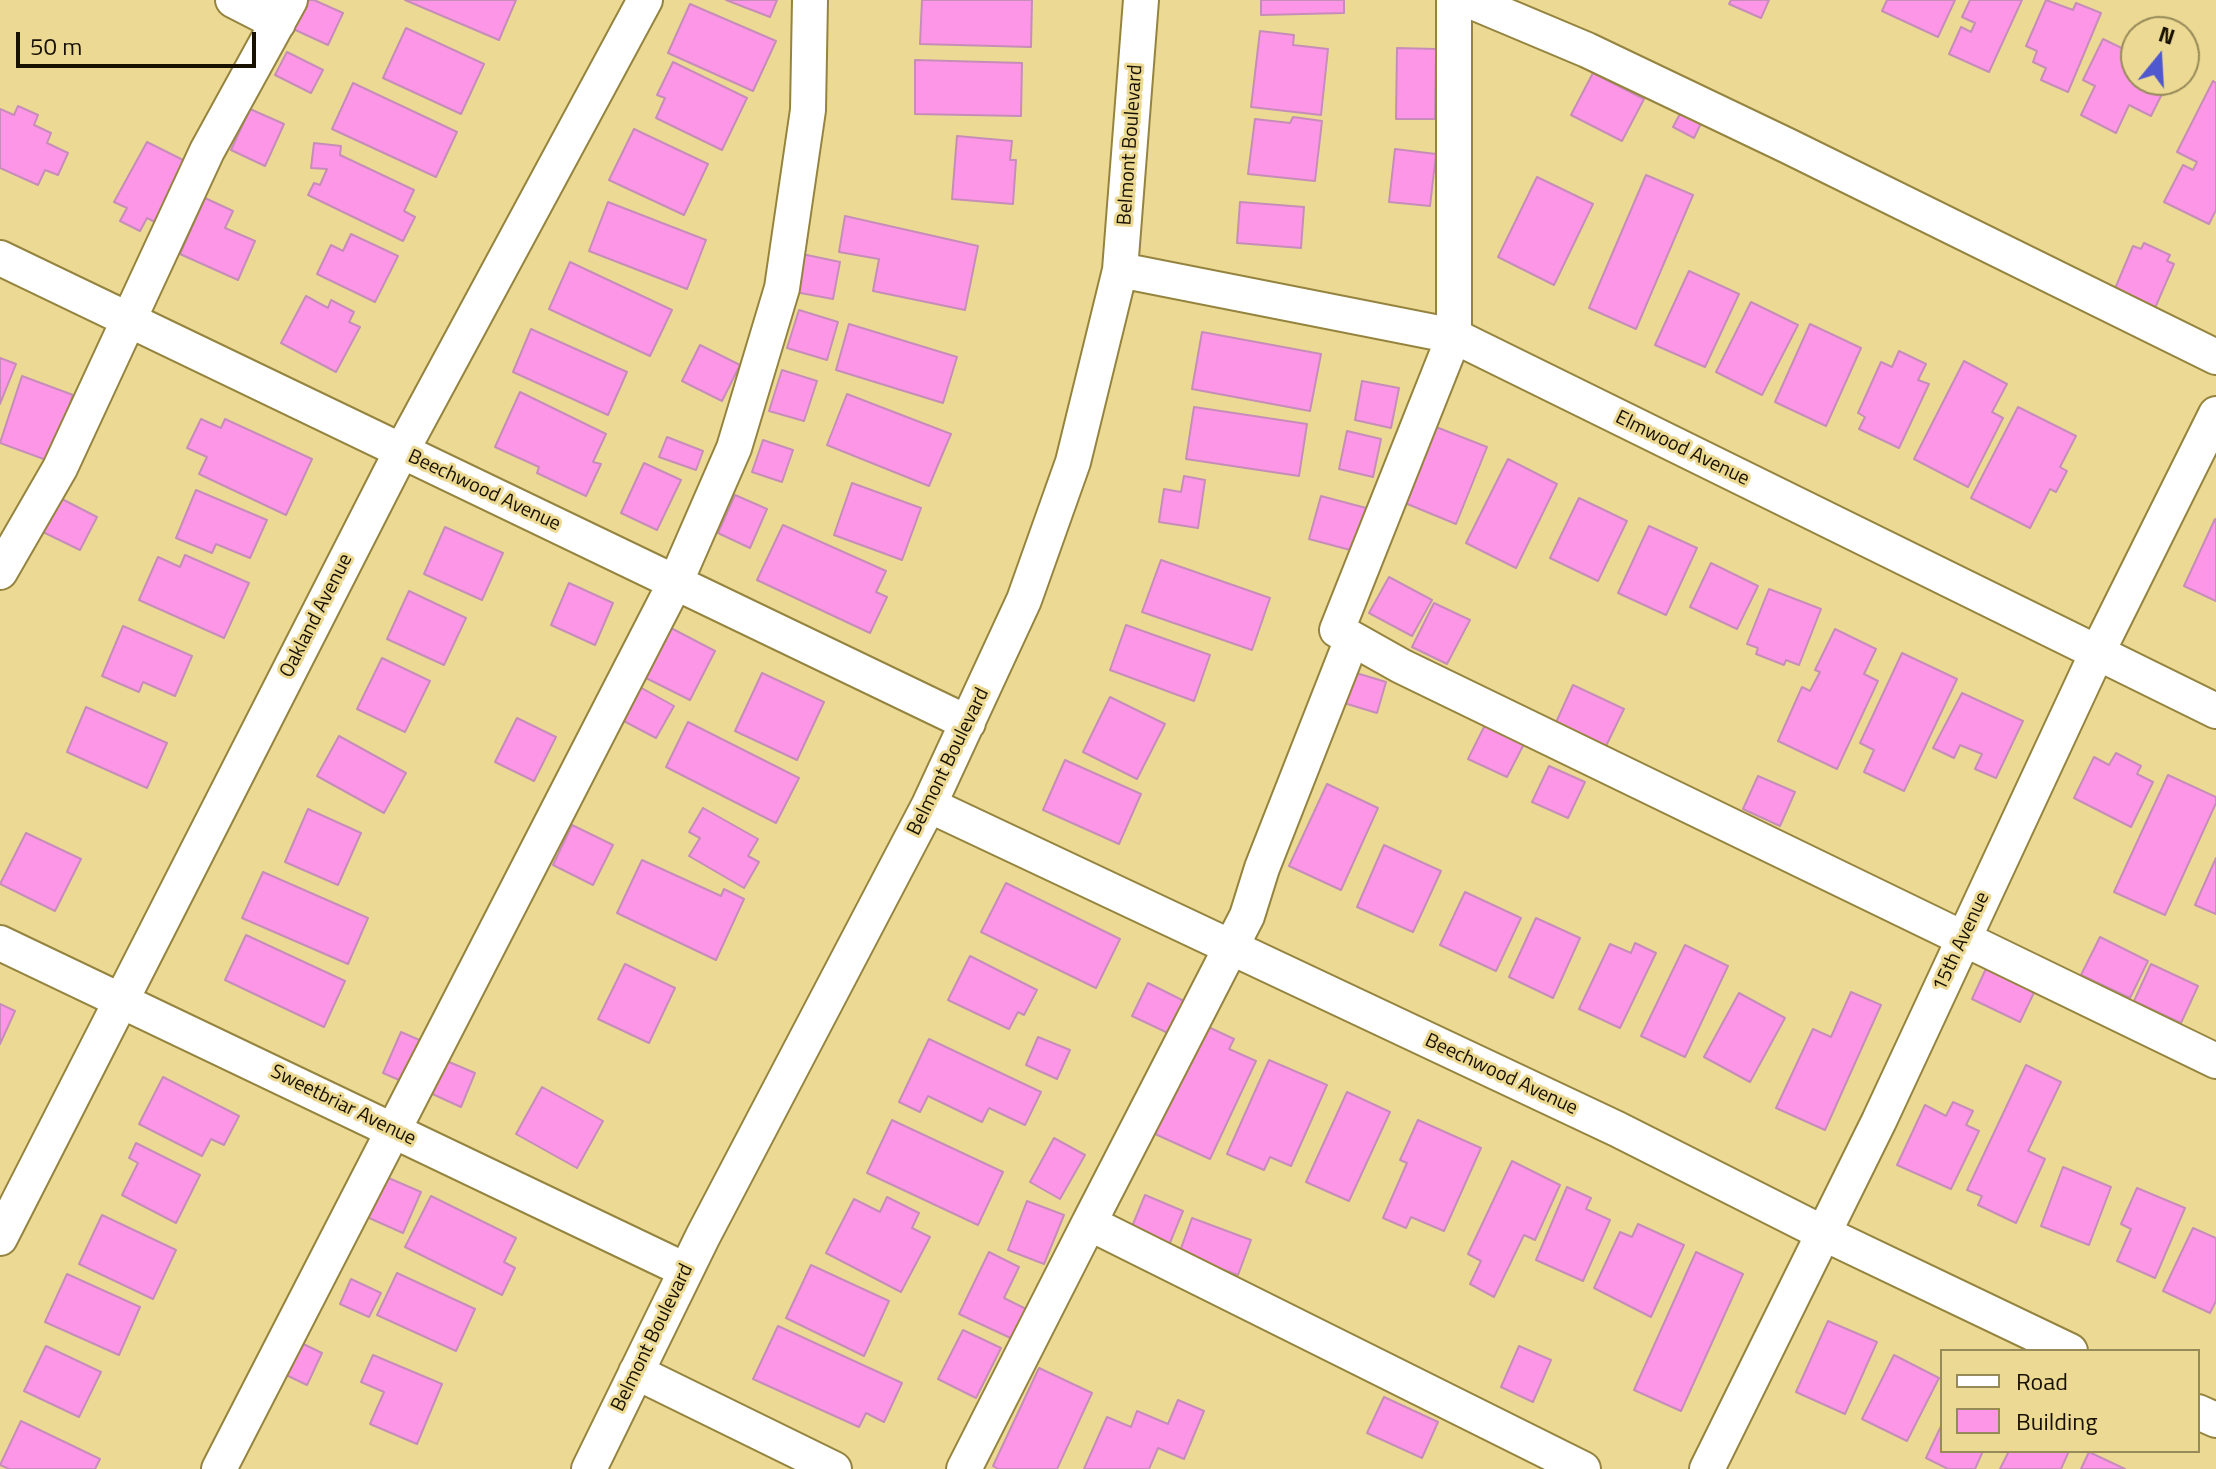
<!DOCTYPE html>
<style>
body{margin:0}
#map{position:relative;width:2216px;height:1469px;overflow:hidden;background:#ecda94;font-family:"Titillium Web",sans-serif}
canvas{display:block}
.legend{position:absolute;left:1940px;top:1349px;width:260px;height:104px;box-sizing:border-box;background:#ecda94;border:2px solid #978a59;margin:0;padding:10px 14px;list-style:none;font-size:24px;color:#181100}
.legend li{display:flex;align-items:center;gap:16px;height:40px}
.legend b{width:40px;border:2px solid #978a59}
.north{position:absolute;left:2120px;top:16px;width:80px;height:80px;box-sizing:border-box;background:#ecda94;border:2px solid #978a59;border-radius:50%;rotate:18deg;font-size:22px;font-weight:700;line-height:32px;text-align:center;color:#181100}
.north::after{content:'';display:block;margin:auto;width:28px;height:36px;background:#5058cf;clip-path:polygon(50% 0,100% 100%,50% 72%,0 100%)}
.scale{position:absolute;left:16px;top:32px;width:240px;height:36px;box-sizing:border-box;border:4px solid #181100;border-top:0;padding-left:10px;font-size:24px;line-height:28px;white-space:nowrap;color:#181100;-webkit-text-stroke:6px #ecda94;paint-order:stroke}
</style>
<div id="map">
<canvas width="2216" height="1469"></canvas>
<ul class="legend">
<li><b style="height:10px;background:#fff"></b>Road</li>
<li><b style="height:22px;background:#fe96e8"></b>Building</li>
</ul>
<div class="north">N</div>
<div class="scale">50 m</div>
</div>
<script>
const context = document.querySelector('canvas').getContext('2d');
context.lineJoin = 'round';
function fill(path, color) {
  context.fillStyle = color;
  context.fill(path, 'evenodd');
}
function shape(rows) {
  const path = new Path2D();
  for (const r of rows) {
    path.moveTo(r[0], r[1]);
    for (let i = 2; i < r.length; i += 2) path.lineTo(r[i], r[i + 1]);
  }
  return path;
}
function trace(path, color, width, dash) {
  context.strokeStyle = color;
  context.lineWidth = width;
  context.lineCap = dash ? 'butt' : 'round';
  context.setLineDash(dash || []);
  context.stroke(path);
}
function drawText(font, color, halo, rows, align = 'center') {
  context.font = font + ' "Titillium Web",sans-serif';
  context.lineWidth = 6;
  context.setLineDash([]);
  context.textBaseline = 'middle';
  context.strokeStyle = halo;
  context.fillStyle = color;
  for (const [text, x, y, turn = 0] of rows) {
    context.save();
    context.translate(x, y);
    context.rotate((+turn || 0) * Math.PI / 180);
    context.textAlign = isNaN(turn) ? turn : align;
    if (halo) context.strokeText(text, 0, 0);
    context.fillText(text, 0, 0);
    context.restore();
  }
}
const building = shape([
 [304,0,314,0,343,13,328,45,291,28,304,0],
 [405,0,516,0,499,40,405,0],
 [726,0,777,0,770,17,726,0],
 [922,0,1032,0,1031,47,920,44,922,0],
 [1261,0,1344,0,1344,13,1261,15,1261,0],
 [1731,0,1769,0,1761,18,1729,4,1731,0],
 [1887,0,1955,0,1938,37,1882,11,1887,0],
 [1970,0,2022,0,1989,72,1949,54,1961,27,1971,32,1975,23,1962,17,1970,0],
 [2046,0,2073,10,2076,3,2101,13,2068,92,2041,80,2046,68,2033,62,2037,51,2026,46,2046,0],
 [690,4,776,41,753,91,668,53,690,4],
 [406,28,484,64,461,114,383,78,406,28],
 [1260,31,1294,35,1293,45,1328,49,1321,115,1251,107,1260,31],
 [2103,39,2132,53,2136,44,2136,80,2169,80,2151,116,2129,105,2116,133,2081,115,2095,86,2083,80,2103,39],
 [1397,48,1436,49,1435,119,1396,119,1397,48],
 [287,52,323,70,311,93,275,75,287,52],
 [915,60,1022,63,1021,116,915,114,915,60],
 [673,62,747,98,722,150,656,118,665,98,657,95,673,62],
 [1593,73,1644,99,1622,141,1571,115,1593,73],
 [2213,81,2216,83,2216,210,2209,224,2164,202,2183,165,2193,170,2197,162,2177,152,2213,81],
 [353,83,457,132,436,177,332,129,353,83],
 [18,106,38,115,34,125,51,133,47,143,68,153,58,175,45,170,38,185,0,168,0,109,14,115,18,106],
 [250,109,284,124,265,166,231,150,250,109],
 [1682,110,1703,119,1694,138,1673,127,1682,110],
 [1293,117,1322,121,1315,181,1248,174,1255,119,1290,123,1293,117],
 [634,129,708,164,684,215,609,180,634,129],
 [957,136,1012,141,1010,160,1016,160,1013,204,952,199,957,136],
 [147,142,189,163,159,224,147,218,140,231,120,221,127,208,114,202,147,142],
 [314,143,341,146,340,155,414,190,404,211,415,217,403,241,308,195,314,183,320,185,327,169,311,168,314,143],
 [1395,149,1436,154,1430,206,1389,202,1395,149],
 [1646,175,1693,195,1636,329,1589,308,1646,175],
 [1537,177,1593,204,1554,285,1498,257,1537,177],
 [205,198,233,211,225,228,255,241,238,280,180,254,205,198],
 [608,202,706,240,687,289,589,251,608,202],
 [1240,202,1304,207,1301,248,1237,243,1240,202],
 [845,216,978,246,965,310,873,291,879,259,839,252,845,216],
 [351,234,398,256,375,302,317,274,331,245,343,251,351,234],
 [2144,243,2170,255,2167,261,2174,264,2155,308,2114,291,2133,246,2141,249,2144,243],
 [802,254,840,262,833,299,795,292,802,254],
 [570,262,672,310,650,356,549,309,570,262],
 [1689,271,1739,294,1705,367,1655,345,1689,271],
 [306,296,328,308,331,300,354,312,349,322,360,327,336,372,281,343,306,296],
 [1751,302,1798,325,1762,395,1716,372,1751,302],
 [799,310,838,322,827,360,787,348,799,310],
 [849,324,957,357,943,403,836,370,849,324],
 [1810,324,1861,348,1826,426,1775,402,1810,324],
 [531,329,627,372,608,415,513,372,531,329],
 [1202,332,1321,354,1310,411,1192,389,1202,332],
 [700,345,740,365,722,401,682,381,700,345],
 [1899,351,1926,364,1918,380,1929,384,1899,448,1859,429,1865,417,1858,413,1881,362,1892,367,1899,351],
 [0,358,16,364,0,404,0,358],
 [1964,361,2007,384,1992,412,2003,418,1968,487,1914,459,1964,361],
 [782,370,817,381,804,421,769,411,782,370],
 [22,376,73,395,49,461,0,443,22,376],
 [1362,381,1399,388,1391,428,1355,420,1362,381],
 [520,392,606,434,593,462,601,464,586,496,537,473,539,467,495,447,520,392],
 [847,394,951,434,929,486,827,445,847,394],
 [1194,407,1307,424,1299,476,1186,459,1194,407],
 [2018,407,2076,436,2060,467,2067,471,2056,492,2050,489,2030,528,1971,498,2018,407],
 [201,419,221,428,225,419,312,459,286,515,199,474,207,457,187,448,201,419],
 [1436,427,1487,447,1456,524,1405,503,1436,427],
 [1347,431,1381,439,1373,477,1339,469,1347,431],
 [667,437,703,451,696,470,659,457,667,437],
 [763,440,793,450,782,482,752,472,763,440],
 [1508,459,1557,484,1516,568,1466,543,1508,459],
 [644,463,681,480,657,530,621,513,644,463],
 [1184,476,1205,480,1198,528,1159,522,1164,489,1181,492,1184,476],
 [852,483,921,508,902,560,834,535,852,483],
 [196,490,267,520,250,558,216,544,212,553,176,538,196,490],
 [735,495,767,509,750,548,718,533,735,495],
 [1321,496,1366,508,1354,551,1309,539,1321,496],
 [60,498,97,517,80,550,43,532,60,498],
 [1579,498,1627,521,1598,581,1550,558,1579,498],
 [2215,519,2216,520,2216,601,2184,586,2215,519],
 [783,525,886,571,876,592,887,597,870,633,757,580,783,525],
 [1649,526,1697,548,1666,615,1618,593,1649,526],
 [445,527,503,553,482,600,424,574,445,527],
 [185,555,249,583,224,638,139,600,158,557,180,567,185,555],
 [1161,560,1270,598,1252,650,1142,612,1161,560],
 [1711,563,1758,586,1737,629,1690,607,1711,563],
 [1389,577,1432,600,1412,636,1369,613,1389,577],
 [569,583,613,603,595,645,551,625,569,583],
 [1769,589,1821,609,1799,665,1786,660,1784,665,1756,654,1758,648,1747,644,1769,589],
 [409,591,466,618,444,665,387,639,409,591],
 [1434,603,1470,620,1447,664,1412,647,1434,603],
 [1126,625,1210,655,1194,701,1110,670,1126,625],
 [123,626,192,656,175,696,143,682,139,692,102,676,123,626],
 [669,627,715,651,690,700,644,677,669,627],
 [1835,629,1876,649,1864,674,1878,681,1837,769,1778,741,1802,687,1810,691,1820,672,1815,670,1835,629],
 [1902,653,1957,679,1904,791,1864,772,1874,750,1860,743,1902,653],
 [382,658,430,681,405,732,357,709,382,658],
 [1353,672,1386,682,1377,713,1344,703,1353,672],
 [762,673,824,702,797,760,735,731,762,673],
 [1573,685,1624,709,1603,752,1553,729,1573,685],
 [638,686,674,706,656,738,620,719,638,686],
 [1962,693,2023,721,1996,778,1975,769,1982,754,1960,745,1954,758,1933,748,1962,693],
 [1110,697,1165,724,1137,779,1083,752,1110,697],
 [86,707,167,743,147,788,67,752,86,707],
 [517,718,556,737,534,781,495,762,517,718],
 [688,722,799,778,776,823,666,767,688,722],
 [1486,723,1525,742,1507,777,1468,759,1486,723],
 [339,736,406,773,384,813,317,776,339,736],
 [2116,753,2141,766,2137,774,2153,782,2131,827,2074,798,2094,757,2109,765,2116,753],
 [1065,760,1141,794,1119,844,1043,810,1065,760],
 [1549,766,1585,782,1568,818,1532,802,1549,766],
 [2168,775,2216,797,2216,803,2165,915,2114,892,2168,775],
 [1758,776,1795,792,1780,826,1743,809,1758,776],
 [1327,784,1378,808,1341,890,1289,866,1327,784],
 [703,808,758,839,748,856,759,862,744,888,689,856,700,838,689,832,703,808],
 [308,809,361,833,338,885,285,862,308,809],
 [572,825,613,845,593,885,553,865,572,825],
 [26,833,81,859,55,911,0,884,26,833],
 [1384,845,1441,871,1413,932,1357,907,1384,845],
 [2216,858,2216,914,2195,905,2216,858],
 [642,860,721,896,724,889,744,899,716,960,617,913,642,860],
 [263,872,368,918,348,964,242,918,263,872],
 [1006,883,1120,939,1096,988,981,932,1006,883],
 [1465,892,1521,918,1496,971,1440,945,1465,892],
 [1536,918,1580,938,1553,998,1509,977,1536,918],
 [246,935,345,981,324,1027,225,980,246,935],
 [2100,937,2148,961,2130,998,2081,975,2100,937],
 [1635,943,1656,953,1620,1028,1579,1009,1610,944,1631,953,1635,943],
 [1685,945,1728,966,1685,1057,1641,1036,1685,945],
 [970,956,1037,990,1024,1015,1018,1012,1009,1029,948,1000,970,956],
 [1990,960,2039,982,2020,1022,1972,999,1990,960],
 [625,964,675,988,649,1043,598,1019,625,964],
 [2151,964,2198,986,2181,1023,2134,1001,2151,964],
 [1148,983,1184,1001,1168,1033,1132,1016,1148,983],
 [1851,992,1881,1005,1825,1130,1776,1108,1813,1029,1831,1037,1851,992],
 [1739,993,1785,1018,1750,1082,1704,1057,1739,993],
 [0,1004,15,1011,0,1044,0,1004],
 [1204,1025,1234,1039,1229,1049,1256,1061,1210,1159,1153,1133,1204,1025],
 [401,1032,424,1042,406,1083,383,1073,401,1032],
 [1038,1037,1070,1050,1057,1079,1026,1065,1038,1037],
 [929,1039,1041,1092,1025,1125,989,1108,982,1122,928,1096,920,1112,899,1102,929,1039],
 [442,1059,475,1073,461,1107,428,1092,442,1059],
 [1269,1060,1327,1085,1291,1166,1270,1157,1264,1170,1227,1154,1269,1060],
 [2026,1065,2061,1082,2028,1151,2045,1159,2016,1223,1978,1205,1982,1196,1967,1190,2026,1065],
 [163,1077,239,1116,224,1145,211,1139,202,1156,139,1124,163,1077],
 [542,1087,603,1121,577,1168,516,1134,542,1087],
 [1347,1092,1390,1112,1349,1201,1306,1182,1347,1092],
 [1953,1102,1973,1111,1966,1125,1979,1131,1951,1189,1897,1165,1925,1105,1946,1116,1953,1102],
 [892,1120,1003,1172,978,1225,867,1173,892,1120],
 [1418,1120,1481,1148,1444,1231,1411,1217,1406,1228,1383,1218,1407,1163,1400,1160,1418,1120],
 [1054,1138,1085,1155,1060,1199,1030,1182,1054,1138],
 [136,1143,200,1175,176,1223,122,1195,138,1163,129,1158,136,1143],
 [1512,1161,1560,1185,1535,1240,1524,1235,1494,1297,1470,1284,1481,1261,1468,1254,1512,1161],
 [2063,1167,2111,1187,2089,1245,2041,1226,2063,1167],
 [384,1176,421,1192,403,1233,367,1217,384,1176],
 [1567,1187,1591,1198,1586,1209,1610,1220,1583,1281,1536,1260,1567,1187],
 [2137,1188,2185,1208,2155,1278,2117,1261,2131,1229,2121,1224,2137,1188],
 [1145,1195,1183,1211,1169,1245,1131,1229,1145,1195],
 [431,1196,516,1238,504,1262,515,1268,502,1295,405,1247,431,1196],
 [887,1197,919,1213,912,1228,930,1237,901,1292,826,1253,854,1199,880,1212,887,1197],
 [1027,1201,1064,1215,1044,1264,1008,1250,1027,1201],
 [102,1215,176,1250,153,1299,79,1264,102,1215],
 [1192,1218,1251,1240,1238,1275,1179,1254,1192,1218],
 [1638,1224,1684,1245,1651,1317,1594,1288,1620,1232,1632,1237,1638,1224],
 [2193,1228,2216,1238,2216,1301,2210,1313,2163,1291,2193,1228],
 [989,1252,1019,1267,1004,1298,1032,1312,1017,1341,959,1314,989,1252],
 [1696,1252,1743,1274,1681,1411,1634,1390,1696,1252],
 [811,1265,889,1301,864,1356,786,1318,811,1265],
 [397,1273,475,1309,456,1351,377,1315,397,1273],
 [67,1274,140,1307,119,1355,45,1322,67,1274],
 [351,1279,381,1293,369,1317,340,1304,351,1279],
 [1828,1321,1877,1342,1845,1414,1796,1392,1828,1321],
 [778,1326,902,1383,884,1422,866,1413,859,1427,753,1379,778,1326],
 [963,1330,1001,1348,976,1398,938,1379,963,1330],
 [297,1341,322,1353,307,1385,282,1373,297,1341],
 [46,1346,101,1372,79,1417,24,1391,46,1346],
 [1519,1346,1551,1360,1533,1402,1501,1387,1519,1346],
 [373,1355,442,1384,417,1444,370,1424,384,1392,361,1382,373,1355],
 [1894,1355,1939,1378,1907,1441,1862,1419,1894,1355],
 [1039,1368,1092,1393,1057,1469,998,1469,993,1466,1039,1368],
 [1384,1397,1438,1422,1422,1458,1367,1433,1384,1397],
 [1178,1400,1204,1411,1184,1459,1158,1448,1149,1469,1084,1469,1107,1417,1131,1427,1137,1411,1168,1424,1178,1400],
 [21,1421,100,1459,95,1469,9,1469,0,1465,21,1421],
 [1942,1424,1942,1451,1983,1451,1975,1469,1948,1469,1926,1458,1942,1424],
 [2009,1451,2069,1451,2061,1469,2000,1469,2009,1451],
 [2089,1452,2125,1469,2081,1469,2089,1452]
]);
const minor = shape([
 [233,0,278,23],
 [1454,0,1454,336,1337,630,1401,666,2216,1061],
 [1468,0,1587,50,1788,146,2216,357],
 [0,258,968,723],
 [1120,270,1454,336,2216,711],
 [0,572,60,468,207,151,290,0],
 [929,805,1617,1129,1823,1233,2070,1351],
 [0,943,685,1270],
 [1089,1223,1247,916,1262,868,1352,639],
 [0,1238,401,452,645,0],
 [636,1372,834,1469],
 [2198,1412,2216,1420],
 [219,1469,676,581,734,448,782,288,808,110,810,0],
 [589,1469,703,1236,929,805,1024,600,1073,462,1120,270,1141,0],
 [964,1469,1089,1223,1583,1469],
 [1707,1469,1879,1121,2096,655,2216,414]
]);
const streetNames = [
 ["Belmont Boulevard",1131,145,-86],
 ["Elmwood Avenue",1682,449,26],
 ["Beechwood Avenue",484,491,25],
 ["Oakland Avenue",317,616,-63],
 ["Belmont Boulevard",949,762,-64],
 ["15th Avenue",1962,942,-65],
 ["Beechwood Avenue",1501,1075,25],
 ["Sweetbriar Avenue",343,1106,26],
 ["Belmont Boulevard",653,1338,-64]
];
fill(building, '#fe96e8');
trace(building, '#c78db9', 2);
trace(minor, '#95843f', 38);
trace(minor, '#fff', 34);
drawText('20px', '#181100', '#ecda94', streetNames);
</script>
